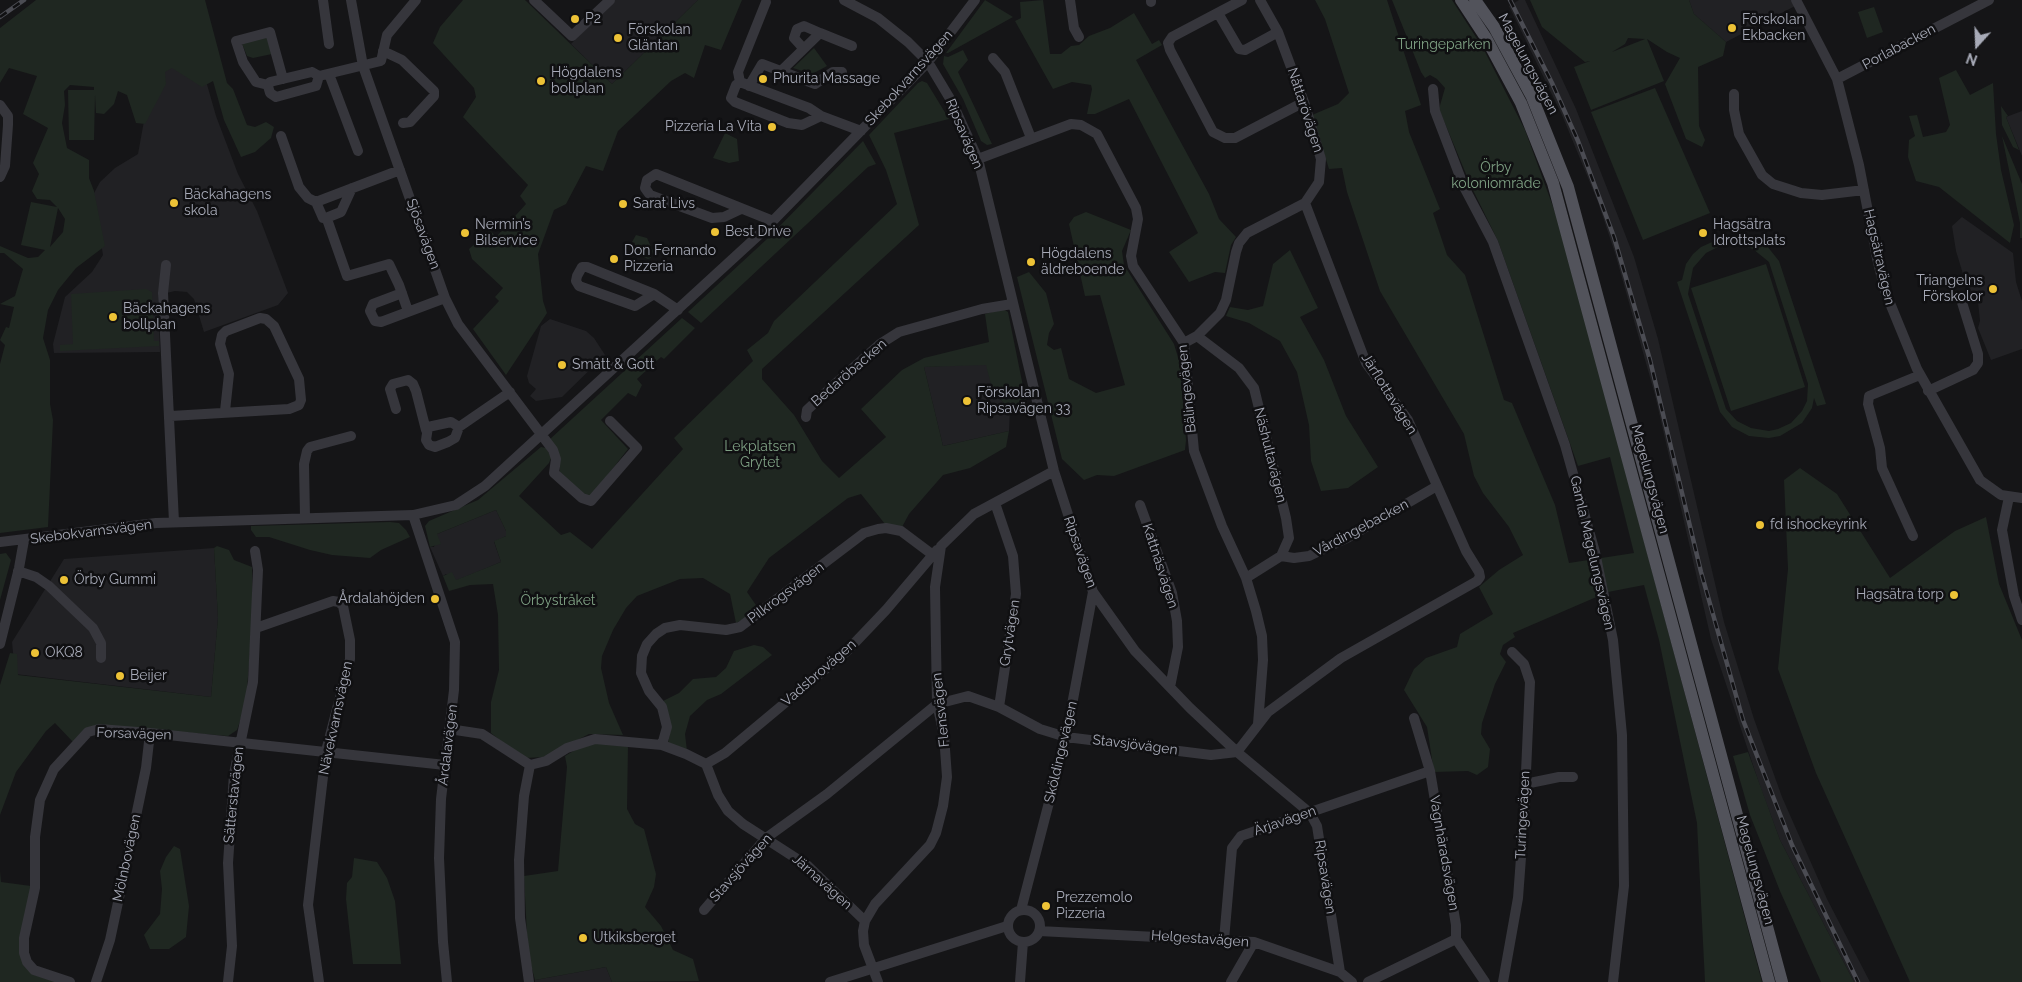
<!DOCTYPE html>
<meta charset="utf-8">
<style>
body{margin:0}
#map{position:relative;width:2022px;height:982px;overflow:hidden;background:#151517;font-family:Raleway,sans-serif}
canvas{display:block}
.north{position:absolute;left:1952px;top:20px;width:50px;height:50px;-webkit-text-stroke:4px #101012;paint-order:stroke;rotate:200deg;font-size:14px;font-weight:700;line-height:20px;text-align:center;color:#a7aab7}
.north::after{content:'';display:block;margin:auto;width:18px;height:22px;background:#a7aab7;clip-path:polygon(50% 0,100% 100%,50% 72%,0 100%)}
</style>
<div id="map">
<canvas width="2022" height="982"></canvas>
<div class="north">N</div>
</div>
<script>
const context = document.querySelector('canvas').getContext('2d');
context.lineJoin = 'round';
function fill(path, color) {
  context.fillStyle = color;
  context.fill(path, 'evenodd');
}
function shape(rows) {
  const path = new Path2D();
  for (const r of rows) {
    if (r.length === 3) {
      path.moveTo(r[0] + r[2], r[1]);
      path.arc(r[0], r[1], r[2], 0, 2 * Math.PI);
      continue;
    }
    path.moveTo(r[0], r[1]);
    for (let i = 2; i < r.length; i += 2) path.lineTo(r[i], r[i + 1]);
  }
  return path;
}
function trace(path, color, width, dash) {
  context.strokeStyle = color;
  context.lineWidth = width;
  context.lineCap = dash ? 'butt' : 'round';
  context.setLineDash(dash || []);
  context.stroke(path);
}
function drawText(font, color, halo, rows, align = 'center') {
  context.font = font + ' Raleway,sans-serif';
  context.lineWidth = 5;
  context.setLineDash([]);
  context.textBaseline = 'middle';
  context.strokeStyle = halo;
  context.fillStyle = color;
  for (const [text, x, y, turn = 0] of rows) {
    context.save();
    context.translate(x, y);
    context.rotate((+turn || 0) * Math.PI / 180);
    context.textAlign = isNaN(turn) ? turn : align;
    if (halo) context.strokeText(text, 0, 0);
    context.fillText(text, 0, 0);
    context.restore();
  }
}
const built = shape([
 [615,0,698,0,612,84,571,44],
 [1519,0,1525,0,1576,109,1634,257,1658,339,1724,622,1754,719,1782,797,1827,899,1870,982,1854,982,1780,840,1761,789,1711,639,1655,395,1615,253,1598,202,1562,115,1509,6],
 [1689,0,1791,0,1795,6,1726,42,1694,14],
 [169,65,206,81,216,116,238,174,257,211,288,293,278,305,204,332,194,299,187,292,175,291,158,295,160,352,54,353,53,344,65,297,92,272,103,255,93,195,100,182,115,168,138,154,144,121,162,72],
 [2022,111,2022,156,2006,117],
 [1962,217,2013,253,2016,282,2022,301,2022,349,1991,360,1978,328,1980,321,1978,302,1970,297,1956,251,1952,226],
 [550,319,586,331,594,338,605,355,562,397,536,401,530,396,536,389,529,383,527,376,541,326],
 [961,365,987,365,993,392,1010,409,1009,431,943,446,924,367],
 [496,510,506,531,506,536,494,542,501,562,455,581,446,574,443,576,430,547,434,547,437,534],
 [214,548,218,618,211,697,15,674,12,642,64,559],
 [606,967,612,982,535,982,535,980]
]);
const green = shape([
 [36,0,205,0,227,83,233,89,247,125,255,127,266,122,274,127,271,138,255,152,241,157,224,120,213,81,202,87,172,68,165,72,166,84,145,124,136,123,127,95,118,91,114,104,104,114,96,113,95,95,94,140,69,140,68,90,94,90,94,87,70,85,64,91,65,105,62,123,67,148,89,160,89,178,94,191,105,246,76,268,58,290,48,310,43,338,50,360,50,404,53,420,48,527,0,533,0,364,5,345,0,340,6,327,9,328,14,307,0,304,15,296,23,269,4,253,0,253,0,246,28,258,38,257,45,250,21,245,31,202,57,207,50,200,37,199,32,191,39,174,33,163,48,128,23,114,37,76,9,68,0,83,0,28],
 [58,208,65,219,63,232,50,247],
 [463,0,525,0,612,84,698,0,742,0,721,50,705,45,694,78,685,73,671,81,618,131,603,171,586,166,566,204,554,210,538,254,543,301,547,313,506,375,473,329,499,301,495,297,503,288,472,259,469,249,490,230,496,237,526,204,520,196,528,185,463,117,476,97,474,88,433,43,440,27],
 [985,0,1013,17,948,53,946,53],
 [1043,0,1050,54,1061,54,1071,46,1079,45,1089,36,1110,28,1134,13,1152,44,1159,40,1162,45,1136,60,1209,194,1219,219,1236,237,1231,245,1225,273,1215,272,1189,282,1169,252,1198,233,1129,99,1095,114,1087,114,1092,89,1091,85,1072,82,1053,89,1015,21,1021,18,1020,2],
 [1315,0,1387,0,1421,105,1405,111,1409,132,1440,209,1433,213,1447,255,1465,275,1504,400,1512,403,1555,505,1569,563,1634,553,1610,457,1578,466,1498,241,1471,186,1439,109,1445,88,1437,79,1430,75,1425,78,1421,72,1392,0,1452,0,1483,48,1525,130,1559,223,1762,982,1705,982,1697,823,1659,640,1644,585,1608,592,1513,633,1515,637,1503,645,1500,654,1506,662,1495,684,1482,723,1481,734,1490,749,1488,767,1477,775,1468,771,1434,772,1427,727,1404,690,1414,669,1426,658,1457,647,1460,634,1493,614,1479,587,1499,570,1523,555,1509,527,1483,493,1474,476,1464,434,1380,291,1347,192,1342,168,1329,169,1312,115,1338,104,1349,93,1325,19],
 [1530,0,1689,0,1694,14,1726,42,1723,56,1698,67,1699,126,1705,140,1702,147,1686,139,1665,84,1680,58,1667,52,1647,39,1664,81,1591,110,1574,67,1590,61,1585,62,1542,27],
 [1628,38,1645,39,1612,52,1625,44],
 [1874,7,1883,32,1867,38,1858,12],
 [270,34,272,54,253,58,247,56,241,41],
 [814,48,827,66,812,74,793,68],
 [963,50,968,60,958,72,992,144,987,145,981,141,963,99,943,64,944,56,948,57],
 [1956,70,1970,95,1993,83,1996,134,2001,170,2014,225,2010,243,1939,187,1916,181,1908,157,1909,140,1915,136,1909,116,1917,115,1923,137,1946,132,1950,125,1939,78],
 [922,81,927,83,949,119,894,133,919,225,762,369,762,379,794,415,822,461,839,478,886,437,861,409,902,370,924,358,989,342,985,314,1003,309,1008,312,1027,406,1010,409,993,392,986,365,924,367,943,446,1009,431,1006,447,970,468,943,475,909,514,902,527,885,524,861,494,848,498,769,558,747,592,760,611,736,623,730,594,703,578,680,579,637,596,626,608,613,630,602,656,601,668,609,703,623,735,589,734,544,757,525,758,516,753,491,733,491,702,499,670,498,615,493,584,470,585,449,591,443,576,452,572,456,580,501,562,494,541,506,536,506,531,496,510,437,534,441,544,430,547,425,526,429,521,478,500,541,447,546,448,549,453,551,458,549,463,519,496,561,535,570,532,592,549,683,449,674,438,753,361,747,350,768,333,774,321,897,204,886,170,869,135,918,83],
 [1655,88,1710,213,1643,240,1591,112],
 [2001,106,2008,116,2006,117,2019,150,2013,147,2002,125],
 [725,133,737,139,739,161,729,163,713,158],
 [2002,136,2022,184,2022,238,2020,238,2020,223],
 [863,141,876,164,868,167,701,323,688,312,767,239],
 [1086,212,1131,230,1122,251,1124,265,1174,344,1180,364,1186,440,1185,450,1114,476,1097,475,1084,480,1062,459,1017,277,1029,272,1046,293,1054,324,1049,333,1047,345,1054,350,1061,348,1069,379,1096,393,1125,385,1100,295,1085,296,1069,224,1074,217],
 [636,235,647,238,653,251,651,258,648,259,633,253,635,243,632,242],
 [1721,238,1742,238,1761,243,1767,246,1779,261,1826,404,1817,406,1814,398,1812,408,1802,423,1780,436,1769,438,1749,436,1732,427,1720,412,1677,282,1682,280,1686,264,1693,254,1701,247],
 [1722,245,1741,245,1753,249,1769,262,1808,384,1807,401,1802,411,1791,423,1778,429,1769,431,1751,428,1737,421,1726,409,1688,294,1693,268,1706,253],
 [1290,250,1318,308,1300,317,1324,360,1346,416,1378,467,1348,488,1321,491,1311,461,1309,425,1297,372,1280,341,1249,323,1226,316,1230,307,1248,310,1263,306,1273,264],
 [1766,264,1805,387,1731,411,1691,288],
 [146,289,152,292,154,341,159,341,159,346,60,351,60,345,73,344,71,294],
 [682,318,695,328,664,359,661,357,637,379,642,385,636,397,628,393,601,420,628,449,592,495,583,495,560,473,560,458,549,440],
 [1800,468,1837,494,1890,578,1955,531,1986,517,1999,584,2022,640,2022,982,1910,982,1816,773,1778,669,1788,569,1784,480],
 [390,522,399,523,406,530,410,537,381,550,370,558,332,555,310,550,269,537,256,537,251,530,251,526],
 [217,546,229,550,234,560,252,567,253,611,246,703,237,730,228,736,107,726,73,742,55,723,46,731,16,772,0,815,0,685,10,653,17,654,18,675,211,697,218,618,214,548],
 [6,553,11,560,0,600,0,554],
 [754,645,763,647,772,655,721,694,707,700,690,716,685,734,687,751,668,744,671,727,663,701,679,693,693,679,716,677,726,668,734,651],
 [596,743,628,745,627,809,635,824,644,829,656,874,654,887,645,907,661,926,673,950,693,959,699,981,612,982,606,967,535,980,528,954,524,876,558,871,567,767,565,756,582,746],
 [1748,752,1780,840,1854,982,1821,982,1780,891,1750,815,1733,756],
 [174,846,180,849,189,906,186,937,169,949,150,949,144,935,160,914,162,889,160,871,166,857],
 [354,858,377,862,387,878,395,901,401,964,353,964,346,899,347,883,352,877],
 [0,871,1,882,31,886,27,965,59,982,0,982]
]);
const minor = shape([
 [323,0,329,44],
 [351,0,363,66,445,298,458,324,553,450,556,459,554,473,582,498,591,501,637,448,610,421],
 [534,0,572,36,610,0],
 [844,0,878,18,908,42,928,62,952,102,978,159,1054,471,1093,592,1135,651,1190,708,1237,752,1310,813,1317,826,1340,972],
 [1070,0,1074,28,1079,37],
 [1151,0,1151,2],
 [1242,0,1172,37,1168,43,1170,50,1213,132,1225,138,1235,138,1304,102],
 [1796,0,1837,79,1859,165,1877,258,1885,291,1917,369,1980,480,2001,495,2022,498],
 [1218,13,1239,49,1245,50,1278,32],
 [803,48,794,38,797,29,804,26,820,33],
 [383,51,402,60,434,91,434,96,410,122,403,123],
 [993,58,1005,72,1031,138],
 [781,71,820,33,852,46],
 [312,72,319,76,316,86,276,97,270,93,268,86,270,82,312,72],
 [329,74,358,151],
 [319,76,381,61,387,35,416,0],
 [1837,79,1989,0],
 [740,82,738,72,766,2],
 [268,85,256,82,243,62,236,41,270,32,283,79],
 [749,86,762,64,815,84,833,72,842,72],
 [1433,89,1435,111,1464,187,1493,242,1565,445,1595,552,1613,640,1622,735,1624,886,1613,982],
 [1734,94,1734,110,1739,134,1762,175,1773,184,1801,193,1822,195,1864,190],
 [0,105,8,116,8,125,5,166,0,177],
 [821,116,802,125,788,123,735,102,731,98,736,85,740,82,809,108,821,116,861,131],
 [281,136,299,187,308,198,316,202,400,170],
 [978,159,1071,124,1081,125,1097,134,1136,208,1138,219,1131,256,1133,266,1184,343,1194,451,1222,526,1246,578,1256,611,1262,636,1263,660,1258,724],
 [316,202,323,218,326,218,328,222,347,276,389,264,399,285,408,311],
 [741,209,724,217,712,218,650,195,645,188,647,180,656,174,773,221],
 [326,218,341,212,352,188],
 [166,265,163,293,174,522],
 [402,293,373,304,370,311,375,321,381,322,445,298],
 [654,294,635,306,579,286,576,281,577,276,582,267,587,267,654,294,678,310],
 [1197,336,1239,368,1254,388,1286,518,1289,538,1281,556,1246,578],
 [1184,343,1197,336,1220,313,1226,300,1236,252,1239,243,1247,233,1305,203,1319,182,1321,159,1304,102,1278,32,1260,0],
 [1928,391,1973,370,1978,363,1978,354,1960,296],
 [396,409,390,389,393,384,408,380,413,384,416,391,426,430],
 [171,416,289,409,299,405,301,400,299,379,274,326,266,319,260,318,226,331,222,335,220,344,229,374,225,411],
 [806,417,807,410,834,385,880,344,899,332,982,309,1012,304],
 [459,427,451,422,428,427,426,440,429,445,435,447,448,442,455,438,459,427,510,392],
 [2009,497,2002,530,2014,596,2022,620],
 [995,503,1013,556,1016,594,999,707],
 [1140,505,1172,593,1177,621,1178,647,1170,687],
 [413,515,455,642,454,690,441,799,439,858,443,942,447,982],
 [305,517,304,464,307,451,310,447,351,436],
 [1913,536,1882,468,1880,448,1868,404,1869,396,1920,375],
 [0,542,156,523,413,515,456,505,485,486,762,232,928,62,975,0],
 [1281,556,1294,558,1309,556,1349,537,1437,486],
 [18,571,36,577,49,586,93,628,101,643,101,658],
 [256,628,333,601,339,602,343,606,350,640,350,659,326,751,308,905,319,982],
 [0,644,19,568,24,540],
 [1414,718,1430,771,1456,925,1456,939,1485,982],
 [449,729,482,734,530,765,546,761,567,748,595,739,662,745,686,754,706,764,718,795,728,811,743,824,808,866,865,921],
 [662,745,667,727,662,707,649,691,641,673,642,656,647,644,656,634,665,628,680,625,726,630,740,627,864,533,878,529,886,528,901,531,933,555],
 [706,764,725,753,846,652,886,610,937,550],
 [1525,784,1559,777,1573,777],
 [1024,926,16],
 [704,910,766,838,827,794,937,704,968,696,999,707,1040,729,1066,737,1211,755,1237,752,1268,712,1341,658,1477,581,1480,577,1479,572,1466,551,1408,420,1366,363,1305,203],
 [1021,910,1066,737,1093,592],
 [1039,931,1254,942,1340,972,1352,982],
 [1224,940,1232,848,1241,836,1430,771],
 [70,982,34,970,27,962,24,953,24,938,35,888,35,837,40,800,54,769,88,732,99,729,150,733,445,765],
 [96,982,110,940,120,893,146,768,150,733],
 [228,982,232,946,228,863,234,774,253,682,258,570,255,551],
 [529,982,520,918,519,860,524,796,530,765],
 [830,982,1007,926],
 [878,982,864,945,863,931,865,921,875,904,930,845,936,833,943,806,947,777,944,735,937,704,935,587,941,546,974,514,1054,471],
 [1020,982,1023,942],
 [1231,982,1254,942],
 [1368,982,1456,939],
 [1503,982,1518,898,1524,817,1530,682,1524,664,1512,652]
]);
const major = shape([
 [1461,0,1486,38,1521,103,1553,183,1769,982],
 [1475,0,1494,27,1532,97,1568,187,1782,982]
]);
const rail = shape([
 [1510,0,1552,83,1578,141,1614,237,1650,360,1701,572,1743,720,1792,845,1858,982],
 [0,17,24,0]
]);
const markers = [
 [575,19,5,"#edc236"],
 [1732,28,5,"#edc236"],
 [618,38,5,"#edc236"],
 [763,79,5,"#edc236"],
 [541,81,5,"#edc236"],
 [772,127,5,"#edc236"],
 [174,203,5,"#edc236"],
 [623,204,5,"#edc236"],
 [715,232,5,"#edc236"],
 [465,233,5,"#edc236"],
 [1703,233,5,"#edc236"],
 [614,259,5,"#edc236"],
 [1031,262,5,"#edc236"],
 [1993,289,5,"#edc236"],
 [113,317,5,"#edc236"],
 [562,365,5,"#edc236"],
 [967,401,5,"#edc236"],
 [1760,525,5,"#edc236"],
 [64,580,5,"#edc236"],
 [1954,595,5,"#edc236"],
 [435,599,5,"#edc236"],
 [35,653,5,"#edc236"],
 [120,676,5,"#edc236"],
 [1046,906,5,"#edc236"],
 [583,938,5,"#edc236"]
];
const poiNames = [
 ["P2",585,19],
 ["Förskolan",1742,20],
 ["Ekbacken",1742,36],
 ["Förskolan",628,30],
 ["Gläntan",628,46],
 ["Högdalens",551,73],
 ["bollplan",551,89],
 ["Phurita Massage",773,79],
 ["Pizzeria La Vita",762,127,"right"],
 ["Bäckahagens",184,195],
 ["skola",184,211],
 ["Sarat Livs",633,204],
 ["Nermin’s",475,225],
 ["Bilservice",475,241],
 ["Hagsätra",1713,225],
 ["Idrottsplats",1713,241],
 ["Best Drive",725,232],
 ["Don Fernando",624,251],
 ["Pizzeria",624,267],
 ["Högdalens",1041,254],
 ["äldreboende",1041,270],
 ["Triangelns",1983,281,"right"],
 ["Förskolor",1983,297,"right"],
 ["Bäckahagens",123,309],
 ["bollplan",123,325],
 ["Smått & Gott",572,365],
 ["Förskolan",977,393],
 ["Ripsavägen 33",977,409],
 ["fd ishockeyrink",1770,525],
 ["Örby Gummi",74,580],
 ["Hagsätra torp",1944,595,"right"],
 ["Årdalahöjden",425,599,"right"],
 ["OKQ8",45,653],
 ["Beijer",130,676],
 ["Prezzemolo",1056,898],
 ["Pizzeria",1056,914],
 ["Utkiksberget",593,938]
];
const parkNames = [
 ["Turingeparken",1444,45],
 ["Örby",1496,168],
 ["koloniområde",1496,184],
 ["Lekplatsen",760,447],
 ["Grytet",760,463],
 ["Örbystråket",558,601]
];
const streetNames = [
 ["Porlabacken",1899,47,-28],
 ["Magelungsvägen",1528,64,62],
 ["Skebokvarnsvägen",909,78,-48],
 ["Nåttarövägen",1305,110,72],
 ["Ripsavägen",964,134,67],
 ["Sjösavägen",423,234,70],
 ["Hagsätravägen",1879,257,77],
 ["Bedaröbacken",849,373,-41],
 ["Bälingevägen",1187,389,-96],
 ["Järflottavägen",1389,394,58],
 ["Näshultavägen",1270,455,76],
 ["Magelungsvägen",1650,479,75],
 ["Vårdingebacken",1361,528,-28],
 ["Skebokvarnsvägen",91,532,-7],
 ["Ripsavägen",1080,552,71],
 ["Gamla Magelungsvägen",1592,553,77],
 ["Kattnäsvägen",1160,566,72],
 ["Pilkrogsvägen",786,593,-37],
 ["Grytvägen",1010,633,-81],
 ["Vadsbrovägen",819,673,-41],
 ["Flensvägen",941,710,-96],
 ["Nävekvarnsvägen",336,718,-78],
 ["Forsavägen",134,734,2],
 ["Årdalavägen",448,745,-83],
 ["Stavsjövägen",1135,745,7],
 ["Sköldingevägen",1061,752,-77],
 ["Sätterstavägen",234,795,-84],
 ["Turingevägen",1523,815,-87],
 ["Ärjavägen",1285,821,-19],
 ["Vagnhäradsvägen",1444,853,80],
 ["Mölnbovägen",127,858,-78],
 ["Stavsjövägen",741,868,-48],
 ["Magelungsvägen",1755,870,75],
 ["Ripsavägen",1325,877,81],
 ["Järnavägen",822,882,42],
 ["Helgestavägen",1200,939,4]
];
fill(built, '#212124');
fill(green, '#1f2721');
trace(minor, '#36363c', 10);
trace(major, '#52535b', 12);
trace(rail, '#4b4c53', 4.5);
trace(rail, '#101012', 2.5, [8]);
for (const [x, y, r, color] of markers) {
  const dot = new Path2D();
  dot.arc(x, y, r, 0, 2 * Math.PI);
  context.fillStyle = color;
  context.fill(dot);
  trace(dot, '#101012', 2);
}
drawText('14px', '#a7aab7', '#101012', poiNames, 'left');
drawText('14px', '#7fa184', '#101012', parkNames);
drawText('14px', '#a7aab7', '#101012', streetNames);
</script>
